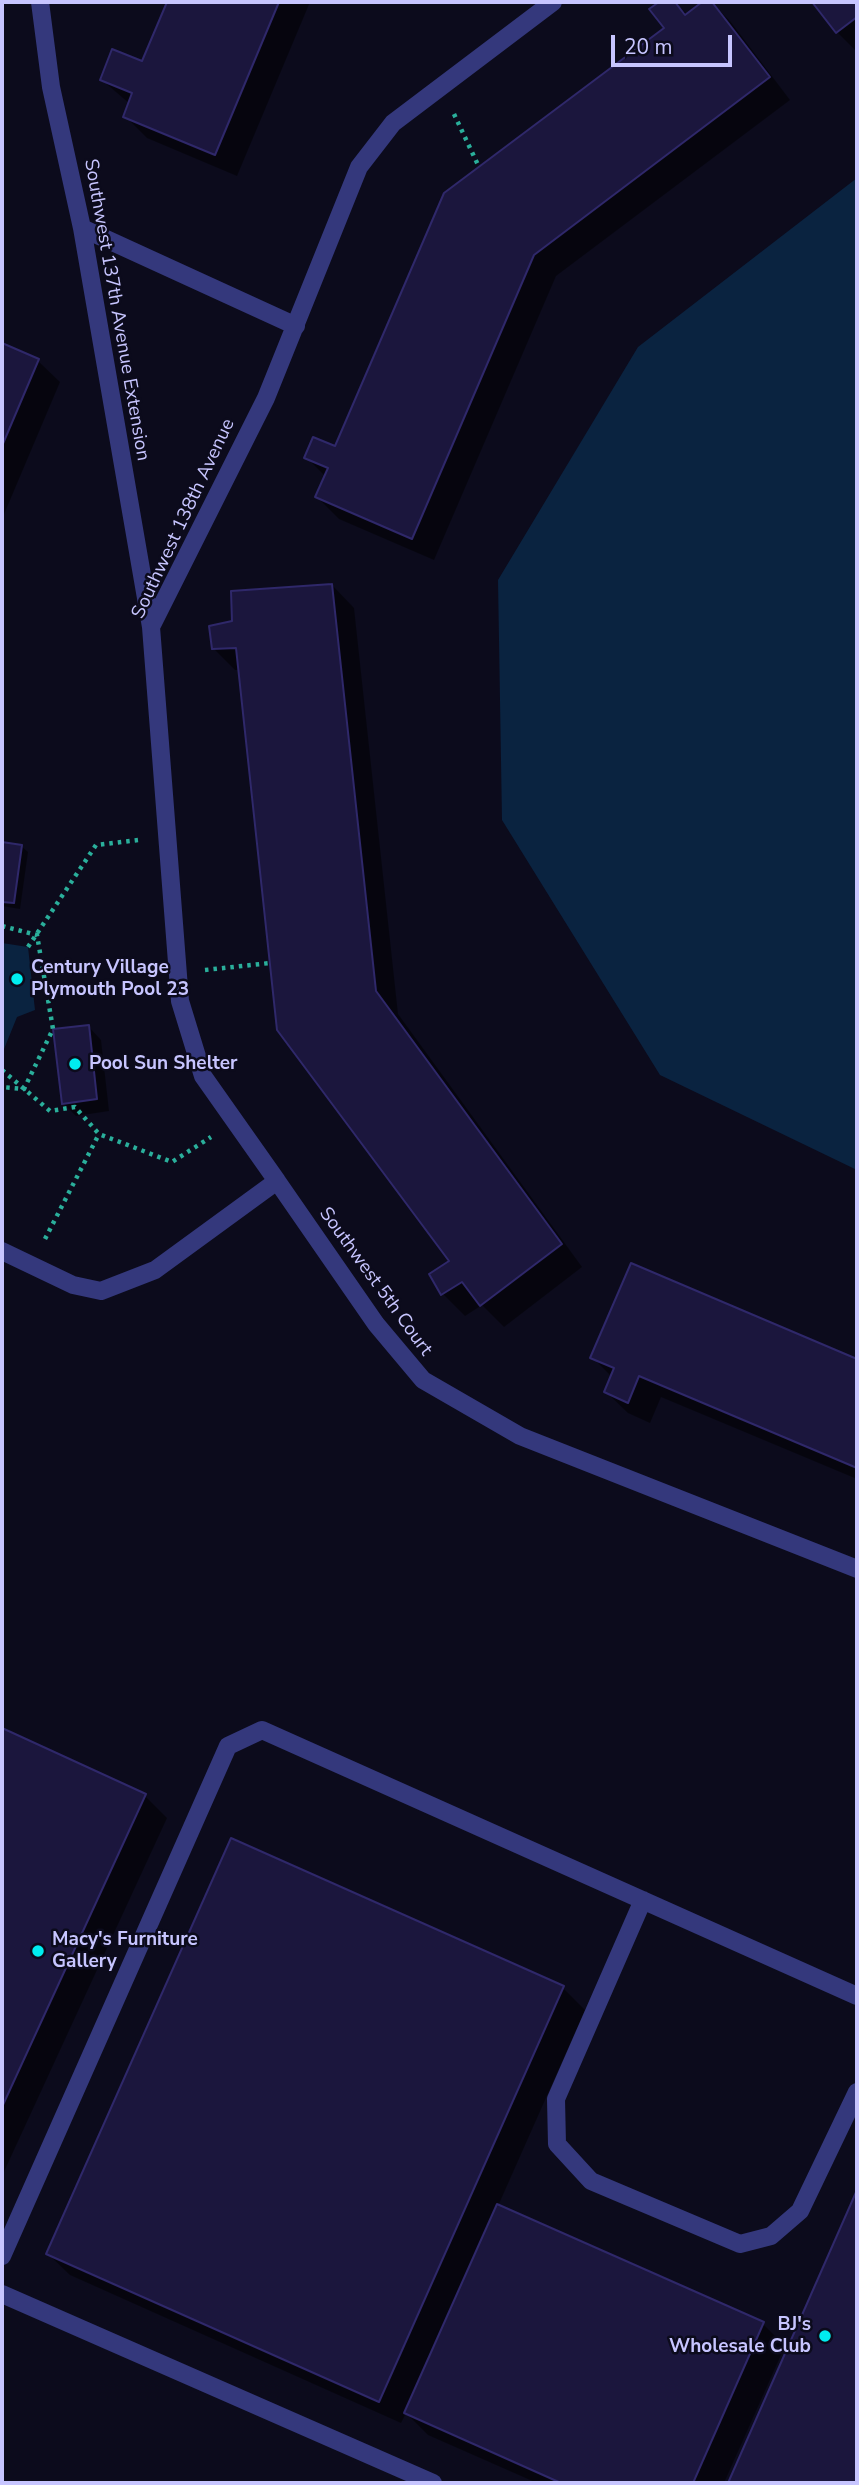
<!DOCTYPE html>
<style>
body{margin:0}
#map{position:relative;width:859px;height:2485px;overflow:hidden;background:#0c0b1c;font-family:"Nunito Sans",sans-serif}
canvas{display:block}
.frame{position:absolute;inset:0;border:4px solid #c7c5ff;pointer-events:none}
.scale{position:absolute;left:611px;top:35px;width:121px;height:32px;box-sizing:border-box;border:4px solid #c7c5ff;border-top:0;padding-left:9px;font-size:21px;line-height:24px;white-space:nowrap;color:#c7c5ff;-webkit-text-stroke:5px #0c0b1c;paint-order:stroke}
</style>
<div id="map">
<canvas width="859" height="2485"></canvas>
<div class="frame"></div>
<div class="scale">20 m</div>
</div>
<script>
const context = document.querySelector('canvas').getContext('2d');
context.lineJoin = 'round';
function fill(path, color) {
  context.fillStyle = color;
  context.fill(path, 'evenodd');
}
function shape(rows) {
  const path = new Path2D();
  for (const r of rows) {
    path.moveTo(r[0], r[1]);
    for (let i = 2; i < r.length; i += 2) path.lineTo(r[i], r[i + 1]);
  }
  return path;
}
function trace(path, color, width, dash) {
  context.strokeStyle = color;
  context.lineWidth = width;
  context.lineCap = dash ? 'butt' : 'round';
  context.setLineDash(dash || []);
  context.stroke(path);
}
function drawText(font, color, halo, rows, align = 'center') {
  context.font = font + ' "Nunito Sans",sans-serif';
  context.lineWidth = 5;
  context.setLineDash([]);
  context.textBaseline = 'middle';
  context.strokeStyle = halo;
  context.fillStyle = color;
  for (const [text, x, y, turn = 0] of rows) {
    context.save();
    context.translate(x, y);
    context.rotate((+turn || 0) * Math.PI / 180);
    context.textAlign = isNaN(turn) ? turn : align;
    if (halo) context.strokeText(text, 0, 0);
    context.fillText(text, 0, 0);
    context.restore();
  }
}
const water = shape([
 [857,178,857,1170,660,1075,502,820,498,580,638,347],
 [2,943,28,947,35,1010,17,1017,2,1054]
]);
const shadow = shape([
 [169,2,310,2,237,176,147,138,125,116,130,104,102,80,143,64],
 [662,2,674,2,688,15,705,2,711,2,730,21,790,100,556,276,434,560,339,519,317,497,326,477,306,457,336,448,666,28,652,9],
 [815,2,857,2,857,52,837,32],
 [2,345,38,361,60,382,2,519],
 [332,585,354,608,398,1014,582,1267,504,1327,482,1305,465,1316,443,1294,431,1275,451,1261,240,670,235,670,213,648,234,622],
 [2,843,21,846,28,852,20,909,2,906],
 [89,1027,101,1040,109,1111,76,1116,63,1103],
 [632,1265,857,1361,857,1479,661,1397,650,1423,628,1413,606,1392,612,1377,592,1357],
 [2,1730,145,1796,167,1818,2,2176],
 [563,1988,585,2010,498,2206,763,2324,785,2346,724,2483,537,2483,428,2435,406,2413,401,2423,70,2275,48,2254],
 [857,2194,857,2483,730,2483]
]);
const building = shape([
 [167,2,279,2,215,155,123,117,132,93,100,80,112,49,142,61,167,2],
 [659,2,675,2,685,15,702,2,712,2,770,77,534,255,412,539,315,497,328,468,304,458,313,437,335,446,444,193,664,28,649,9,659,2],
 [812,2,857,2,857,17,836,33,812,2],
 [2,343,39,359,2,446,2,343],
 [332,584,376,991,562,1244,480,1306,462,1282,441,1295,429,1274,449,1261,277,1030,236,648,212,649,209,626,232,621,231,591,332,584],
 [2,842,22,845,14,903,2,902,2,842],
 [89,1025,97,1099,62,1104,53,1029,89,1025],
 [631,1263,857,1359,857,1468,639,1376,628,1403,604,1392,614,1368,590,1358,631,1263],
 [2,1728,146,1794,2,2107,2,1728],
 [231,1838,564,1986,379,2402,46,2254,231,1838],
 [857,2190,857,2483,728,2483,857,2190],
 [497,2204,764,2322,693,2483,561,2483,404,2413,497,2204]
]);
const path = shape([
 [454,114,479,167],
 [2,926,37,935,53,1029,24,1089,2,1087],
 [28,947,96,845,138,840],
 [205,970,270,963],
 [2,1070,50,1111,75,1107,99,1134,172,1162,211,1137],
 [45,1239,99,1134]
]);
const lane = shape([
 [643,1900,556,2099,557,2144,591,2181,740,2244,771,2236,800,2211,857,2092],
 [2,2256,228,1746,262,1730,857,1996],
 [2,2294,433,2483]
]);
const street = shape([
 [40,2,51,87,82,228,151,627],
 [82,228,296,326],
 [277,1181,203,1076,180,1001,151,627,266,398,359,167,393,123,553,2],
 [2,1251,73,1285,101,1291,155,1270,277,1181,376,1324,423,1380,520,1436,857,1569]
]);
const markers = [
 [17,979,7,"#00edf0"],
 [75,1064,7,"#00edf0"],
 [38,1951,7,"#00edf0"],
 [825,2336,7,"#00edf0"]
];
const streetNames = [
 ["Southwest 137th Avenue Extension",116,310,80],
 ["Southwest 138th Avenue",184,519,-65],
 ["Southwest 5th Court",375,1282,54]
];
const poiNames = [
 ["Century Village",31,968],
 ["Plymouth Pool 23",31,990],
 ["Pool Sun Shelter",89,1064],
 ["Macy's Furniture",52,1940],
 ["Gallery",52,1962],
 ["BJ's",811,2325,"right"],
 ["Wholesale Club",811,2347,"right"]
];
fill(water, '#0a2340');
fill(shadow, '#0007');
fill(building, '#1b163d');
trace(building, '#2f286a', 2);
trace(path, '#2aaf9b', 4.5, [3.5, 5]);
trace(lane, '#34387c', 18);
trace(street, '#34387c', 18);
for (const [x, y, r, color] of markers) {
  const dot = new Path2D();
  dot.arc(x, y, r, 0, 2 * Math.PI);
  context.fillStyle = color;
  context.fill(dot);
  trace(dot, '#0c0b1c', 2.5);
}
drawText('19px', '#c7c5ff', '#0c0b1c', streetNames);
drawText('bold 19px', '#c7c5ff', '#0c0b1c', poiNames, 'left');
</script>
